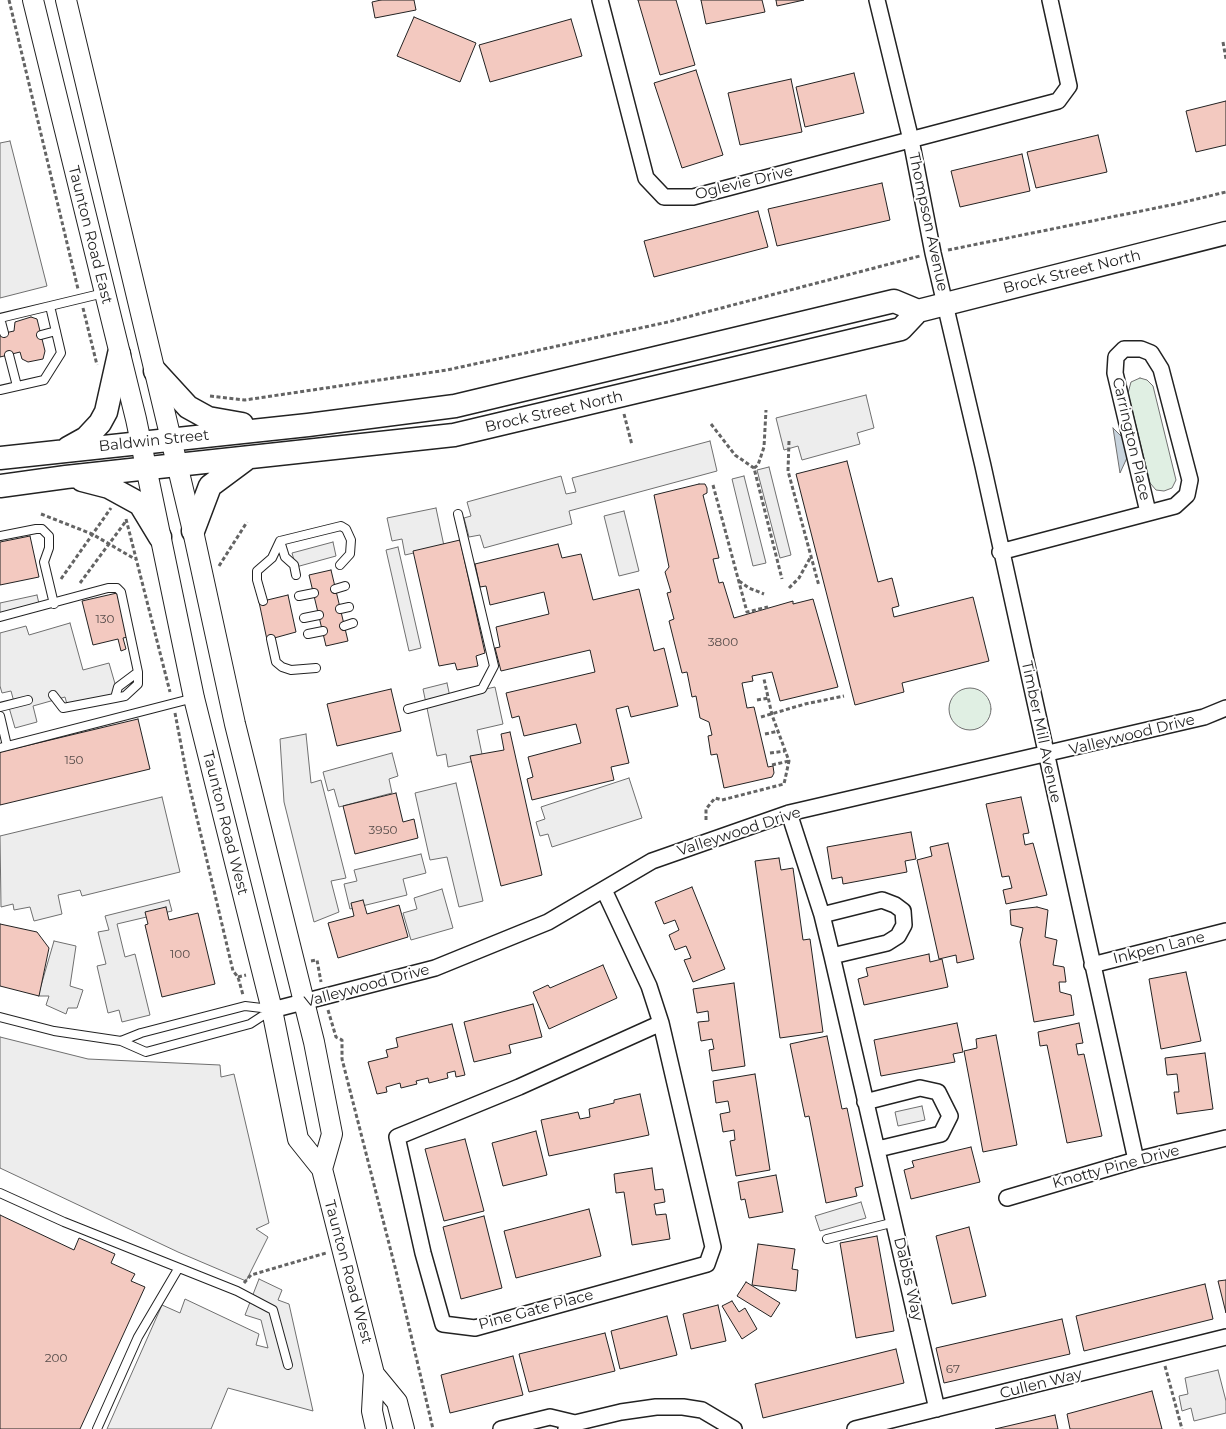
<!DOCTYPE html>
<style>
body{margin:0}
canvas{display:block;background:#fff}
</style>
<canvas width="1226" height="1429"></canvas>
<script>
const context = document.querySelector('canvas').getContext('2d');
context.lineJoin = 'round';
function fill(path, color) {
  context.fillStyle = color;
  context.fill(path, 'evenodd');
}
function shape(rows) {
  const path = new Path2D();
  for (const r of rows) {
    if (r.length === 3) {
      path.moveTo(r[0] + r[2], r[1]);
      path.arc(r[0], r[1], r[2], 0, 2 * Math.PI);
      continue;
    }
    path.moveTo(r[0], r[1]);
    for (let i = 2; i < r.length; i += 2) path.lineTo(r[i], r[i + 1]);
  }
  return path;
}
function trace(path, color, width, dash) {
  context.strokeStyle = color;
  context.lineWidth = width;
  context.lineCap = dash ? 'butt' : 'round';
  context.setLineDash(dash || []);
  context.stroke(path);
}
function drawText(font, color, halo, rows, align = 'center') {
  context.font = font + ' Montserrat,sans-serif';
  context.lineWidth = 4;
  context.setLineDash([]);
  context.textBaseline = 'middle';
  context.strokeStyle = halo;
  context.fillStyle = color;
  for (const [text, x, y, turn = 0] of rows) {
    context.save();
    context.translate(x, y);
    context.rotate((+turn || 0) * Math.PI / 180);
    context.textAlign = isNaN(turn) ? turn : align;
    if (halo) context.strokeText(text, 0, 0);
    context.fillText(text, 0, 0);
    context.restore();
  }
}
const green = shape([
 [1140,378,1147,380,1153,386,1176,480,1172,488,1164,491,1156,490,1150,483,1128,393,1131,382,1140,378],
 [970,709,21]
]);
const parking = shape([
 [10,141,47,286,0,298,0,143,10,141],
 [866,395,874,428,857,433,860,444,802,460,798,446,784,450,776,418,866,395],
 [710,441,717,471,569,511,572,524,484,548,480,535,469,537,464,518,471,516,467,502,561,476,566,494,576,492,572,478,710,441],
 [769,467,791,555,780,558,757,470,769,467],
 [744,476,766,563,753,566,732,479,744,476],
 [436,508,444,546,405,555,402,539,392,541,387,518,436,508],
 [624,511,639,571,619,576,604,516,624,511],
 [333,542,336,556,296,567,292,553,333,542],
 [398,547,421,648,409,651,386,550,398,547],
 [37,595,40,608,0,617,0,603,37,595],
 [70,623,83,670,109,663,118,694,68,708,65,697,33,706,37,722,15,728,8,704,14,702,11,691,2,693,0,686,0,633,26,626,29,635,70,623],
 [447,683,450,697,495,687,503,724,477,730,483,759,448,767,446,754,437,756,423,689,447,683],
 [306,734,311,783,321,780,346,878,331,881,339,912,314,922,284,802,280,739,306,734],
 [392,753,398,776,389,779,392,793,339,807,334,789,328,791,323,772,392,753],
 [629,778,642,818,552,847,548,834,540,836,536,822,545,819,541,807,629,778],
 [456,783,483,901,459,907,447,857,430,860,415,793,456,783],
 [162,797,180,872,82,896,80,890,58,895,62,914,34,921,30,907,14,910,13,904,1,907,0,836,162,797],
 [421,854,426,873,403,879,407,895,350,909,344,884,357,881,354,870,421,854],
 [442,889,453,928,411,940,403,913,417,909,414,898,442,889],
 [169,900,172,911,117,924,125,957,135,954,150,1015,122,1022,119,1010,108,1013,97,966,106,964,98,932,109,930,105,916,169,900],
 [54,941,76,946,70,986,83,990,77,1008,68,1008,66,1014,46,1005,49,996,38,996,54,941],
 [0,1037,88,1059,220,1065,221,1077,234,1074,269,1223,256,1229,268,1237,246,1281,178,1252,0,1168,0,1037],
 [922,1106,925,1120,898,1126,895,1112,922,1106],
 [861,1202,866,1218,820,1231,815,1216,861,1202],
 [259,1279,282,1290,278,1300,289,1304,313,1411,228,1388,211,1429,107,1429,162,1305,180,1313,185,1299,259,1334,256,1345,268,1348,261,1320,245,1315,259,1279],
 [1218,1370,1226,1401,1226,1413,1194,1421,1191,1408,1182,1411,1179,1396,1188,1394,1185,1378,1218,1370]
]);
const water = shape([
 [1113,428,1132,447,1120,473,1113,428]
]);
const building = shape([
 [381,0,414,0,416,10,375,18,372,2,381,0],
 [638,0,676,0,695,65,660,75,638,0],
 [701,0,762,0,765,12,706,24,701,0],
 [776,0,804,0,777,6,776,0],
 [414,17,476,43,460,82,397,56,414,17],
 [571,19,582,56,490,82,479,45,571,19],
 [696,70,723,155,682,168,654,83,696,70],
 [854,73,864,113,805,127,796,87,854,73],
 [791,79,802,132,740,145,728,93,791,79],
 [1226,101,1226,145,1196,152,1186,111,1226,101],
 [1098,135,1107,172,1036,188,1027,152,1098,135],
 [1022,154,1030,191,960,207,951,171,1022,154],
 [882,183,890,220,777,246,768,209,882,183],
 [758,211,768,247,654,277,644,241,758,211],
 [31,317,37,319,45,351,43,359,28,362,22,359,20,352,0,357,0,334,14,331,15,322,31,317],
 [847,461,878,582,892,578,899,606,892,608,894,617,973,597,989,661,902,683,904,692,855,705,796,474,847,461],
 [699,484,705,484,707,488,707,493,703,495,719,558,713,559,719,583,723,582,734,618,793,601,793,604,813,599,838,687,780,701,772,672,752,676,753,681,742,683,747,708,754,707,768,767,773,766,774,773,772,777,724,788,717,754,711,755,708,736,712,735,709,722,700,718,696,696,692,697,687,672,682,673,669,621,674,619,667,593,671,592,665,572,669,567,654,495,699,484],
 [30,536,39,577,0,585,0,542,30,536],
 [460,540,485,653,476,656,478,666,457,670,455,663,439,666,413,551,460,540],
 [558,544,562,558,581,554,593,600,639,589,654,651,664,648,678,706,631,717,628,706,616,709,629,763,611,767,614,780,532,800,527,779,533,777,528,757,581,743,576,724,524,736,519,716,512,718,506,693,595,672,590,650,501,671,495,648,500,647,496,627,549,614,544,592,490,605,486,586,480,587,475,564,558,544],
 [331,570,348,641,326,646,309,575,331,570],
 [117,593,128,637,123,638,126,649,121,651,118,639,93,645,82,601,117,593],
 [288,595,296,632,267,640,259,602,288,595],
 [391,689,401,731,337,746,327,704,391,689],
 [138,719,150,769,0,805,0,752,138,719],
 [510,732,542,875,501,886,470,756,504,750,501,734,510,732],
 [396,793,403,822,414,819,418,838,355,854,343,806,396,793],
 [1021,797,1029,833,1023,834,1025,845,1033,843,1047,895,1006,904,1003,890,1012,888,1009,876,1002,877,986,804,1021,797],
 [911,832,916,859,905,861,907,872,843,884,842,877,832,879,827,847,911,832],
 [948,843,974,959,957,963,956,955,939,959,917,860,932,856,930,847,948,843],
 [779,858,781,870,793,868,803,940,810,939,823,1032,780,1038,755,861,779,858],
 [692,887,725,969,693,982,684,960,691,958,686,946,675,950,669,935,679,930,675,920,664,924,655,902,692,887],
 [363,900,367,914,399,905,408,937,338,958,328,923,354,916,351,903,363,900],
 [166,907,169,920,198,913,215,984,162,997,145,925,148,924,145,912,166,907],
 [1037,907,1048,910,1045,937,1057,940,1053,965,1064,967,1066,982,1059,982,1060,992,1071,995,1074,1015,1034,1022,1020,942,1023,928,1011,925,1010,910,1037,907],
 [0,924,37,932,49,948,39,996,0,986,0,924],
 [929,954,930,962,942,959,948,987,864,1005,858,979,868,976,866,968,929,954],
 [603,965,617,998,549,1029,533,992,548,985,550,988,603,965],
 [1186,972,1201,1041,1161,1049,1149,979,1186,972],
 [734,983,745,1066,712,1071,709,1050,714,1049,712,1039,701,1041,698,1022,709,1021,708,1011,697,1013,693,989,734,983],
 [533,1004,542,1037,509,1045,511,1053,474,1062,464,1022,533,1004],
 [957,1023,963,1052,953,1054,955,1062,881,1076,874,1040,957,1023],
 [1079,1023,1083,1043,1076,1044,1078,1055,1084,1054,1102,1136,1067,1143,1047,1045,1040,1046,1038,1032,1079,1023],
 [452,1024,465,1075,456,1077,455,1071,447,1073,448,1078,429,1083,428,1078,416,1081,417,1084,401,1088,400,1083,386,1087,387,1092,377,1094,368,1062,388,1057,386,1050,398,1047,396,1038,452,1024],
 [996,1035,1017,1145,983,1152,964,1051,977,1048,976,1039,996,1035],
 [827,1036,842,1109,847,1108,863,1186,855,1188,857,1196,826,1203,809,1116,805,1117,790,1044,827,1036],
 [1205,1053,1213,1109,1177,1114,1174,1092,1179,1092,1177,1074,1167,1075,1165,1058,1205,1053],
 [755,1074,770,1170,736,1176,730,1141,735,1140,734,1130,723,1132,720,1114,730,1112,728,1101,716,1103,713,1081,755,1074],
 [640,1094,649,1135,549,1156,541,1120,578,1112,580,1119,590,1117,589,1109,614,1103,614,1100,640,1094],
 [536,1131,547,1175,503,1186,492,1143,536,1131],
 [465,1139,484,1211,444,1221,425,1149,465,1139],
 [971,1147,980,1182,911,1199,904,1170,914,1167,912,1161,971,1147],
 [652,1168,655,1190,663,1189,665,1202,654,1204,656,1215,666,1214,670,1239,632,1245,624,1192,616,1193,614,1174,652,1168],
 [776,1175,783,1212,749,1218,745,1199,741,1200,738,1182,776,1175],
 [589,1209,601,1256,516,1278,504,1231,589,1209],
 [0,1215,74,1250,79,1238,115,1254,111,1263,135,1274,131,1281,145,1287,80,1429,0,1429,0,1215],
 [484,1216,502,1288,461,1299,443,1227,484,1216],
 [969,1227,986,1296,952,1304,936,1236,969,1227],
 [877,1236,894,1331,856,1338,840,1243,877,1236],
 [758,1244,795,1249,792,1269,798,1270,796,1291,752,1285,758,1244],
 [1226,1280,1226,1313,1218,1281,1226,1280],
 [746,1282,780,1303,771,1317,737,1296,746,1282],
 [1205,1284,1213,1319,1084,1351,1076,1316,1205,1284],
 [732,1301,739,1312,745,1308,757,1329,742,1339,722,1306,732,1301],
 [718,1305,726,1341,691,1349,683,1314,718,1305],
 [667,1316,677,1355,620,1369,611,1331,667,1316],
 [1062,1319,1070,1354,944,1383,936,1348,1062,1319],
 [605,1333,615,1371,529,1392,519,1354,605,1333],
 [896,1349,904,1383,763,1418,755,1384,896,1349],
 [513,1356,523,1395,450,1413,441,1375,513,1356],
 [1152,1391,1162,1429,1070,1429,1067,1414,1152,1391],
 [1055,1415,1058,1429,995,1429,1055,1415]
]);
const path = shape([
 [9,0,78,289],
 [1223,42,1226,59],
 [948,250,1176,204,1226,192],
 [83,308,97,365],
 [210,396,245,400,447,370,668,322,920,256],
 [624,414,632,445],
 [711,424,735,455,754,468,782,579],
 [789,441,788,471,819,586],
 [754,468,758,465,764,447,766,410],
 [713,485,747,612,768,607],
 [41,514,92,534,135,559],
 [126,519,170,692],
 [219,566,247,522],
 [61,579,111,508],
 [739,581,749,588,764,594],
 [80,583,126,521],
 [789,588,799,578,810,558],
 [757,700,769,698],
 [175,713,187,776,233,971,238,977,243,995],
 [761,717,805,704,844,696],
 [765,734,779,731],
 [770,753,785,751],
 [772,765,789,761],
 [706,820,706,809,715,798,722,800,784,784,789,761,772,715,764,679],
 [311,961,317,960,321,982],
 [238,977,246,975],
 [328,1010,336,1037,342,1040,342,1059,396,1271,433,1429],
 [244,1283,251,1275,326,1253],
 [1165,1366,1182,1429]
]);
const lane = shape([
 [0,318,50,306],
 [0,318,4,333],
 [41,335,56,331],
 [9,355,17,386],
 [0,390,44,380,61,353,50,306,104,293],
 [0,536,36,529,42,529,49,536,49,548,44,562,54,604],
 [296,575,294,565,285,557,280,541,341,526,346,529,351,540,350,554,340,565],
 [335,589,345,586],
 [299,596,314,593],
 [263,601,257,580,257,571,272,558,280,541],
 [340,609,349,607],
 [0,617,108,588,117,588,121,592,138,672,118,687,115,698,63,708,53,695],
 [304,618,319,615],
 [344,626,353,623],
 [308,634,323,631],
 [271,639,276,662,282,667,291,670,316,668],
 [115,698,125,696,138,684,138,672],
 [0,707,28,700],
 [408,709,482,689,494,666,458,514],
 [0,716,7,746],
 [0,748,194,698],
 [0,1017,54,1031,121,1041,146,1052,250,1024,270,1011],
 [121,1041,141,1033,245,1006,270,1009],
 [0,1193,64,1222,237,1291,273,1310,288,1365],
 [827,1239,895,1222],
 [97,1429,138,1337,178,1269]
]);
const street = shape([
 [600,0,646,178,664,197,693,197,1058,101,1069,86,1050,0],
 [877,0,911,140,933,253,983,466,1136,1160],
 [1000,552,1175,506,1187,495,1190,480,1161,369,1151,353,1141,349,1124,349,1116,357,1115,373,1148,512],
 [789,813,822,915,832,956,937,1409],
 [604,890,649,986,661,1023],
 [822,915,882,900,895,905,903,911,904,925,898,936,887,943,832,956],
 [1092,965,1226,931],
 [272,1010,435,968,548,922,652,861,789,813,1204,717,1226,708],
 [661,1023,713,1247,707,1264,475,1328,443,1324,423,1253,397,1137,519,1087,661,1023],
 [865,1102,920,1088,938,1092,950,1116,941,1134,878,1149],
 [1007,1198,1136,1160,1226,1138],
 [501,1429,550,1417,575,1423],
 [566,1429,575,1423,621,1412,656,1407,683,1407,702,1410,734,1429],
 [855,1429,1226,1337]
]);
const secondary = shape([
 [33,0,136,419,194,698,272,1010,298,1139,322,1169,374,1374,372,1411,376,1429],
 [66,0,193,531,235,724,314,1042,332,1134,322,1169],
 [374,1374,397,1402,404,1429]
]);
const primary = shape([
 [155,371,188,407,208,418,242,424],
 [68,448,86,438,100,423,106,412,119,354],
 [0,458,308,425,455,406,894,301,918,311],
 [82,480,109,487,140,504,160,537],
 [0,486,66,477,454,435,901,329,918,311,1226,233],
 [193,531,210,486,245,460]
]);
const numberNames = [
 ["130",105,619],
 ["3800",723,642],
 ["150",74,760],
 ["3950",383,830],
 ["100",180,954],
 ["200",56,1358],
 ["67",953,1369]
];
const streetNames = [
 ["Oglevie Drive",744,183,-14],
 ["Thompson Avenue",928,222,78],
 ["Taunton Road East",90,235,76],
 ["Brock Street North",1072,272,-14],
 ["Brock Street North",554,412,-13],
 ["Carrington Place",1131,439,77],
 ["Baldwin Street",154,441,-6],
 ["Timber Mill Avenue",1041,732,78],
 ["Valleywood Drive",1132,735,-14],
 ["Taunton Road West",225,823,76],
 ["Valleywood Drive",739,832,-18],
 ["Inkpen Lane",1159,948,-14],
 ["Valleywood Drive",367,986,-15],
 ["Knotty Pine Drive",1116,1167,-15],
 ["Taunton Road West",348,1272,75],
 ["Dabbs Way",908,1279,77],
 ["Pine Gate Place",536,1310,-15],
 ["Cullen Way",1041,1384,-14]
];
fill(green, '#e0efe3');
trace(green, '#6f6f6f', 1);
fill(parking, '#ededed');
trace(parking, '#6f6f6f', 1);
fill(water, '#c7d3dd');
trace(water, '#6f6f6f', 1);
fill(building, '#f3c9c0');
trace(building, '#222', 1);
trace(lane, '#222', 10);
trace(street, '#222', 18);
trace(secondary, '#222', 22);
trace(primary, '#222', 25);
trace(path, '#646464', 3, [4, 2.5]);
trace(lane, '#fff', 8);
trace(street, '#fff', 15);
trace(secondary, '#fff', 20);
trace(primary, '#fff', 22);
drawText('12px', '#564c4a', null, numberNames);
drawText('15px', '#222', '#fff', streetNames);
</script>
